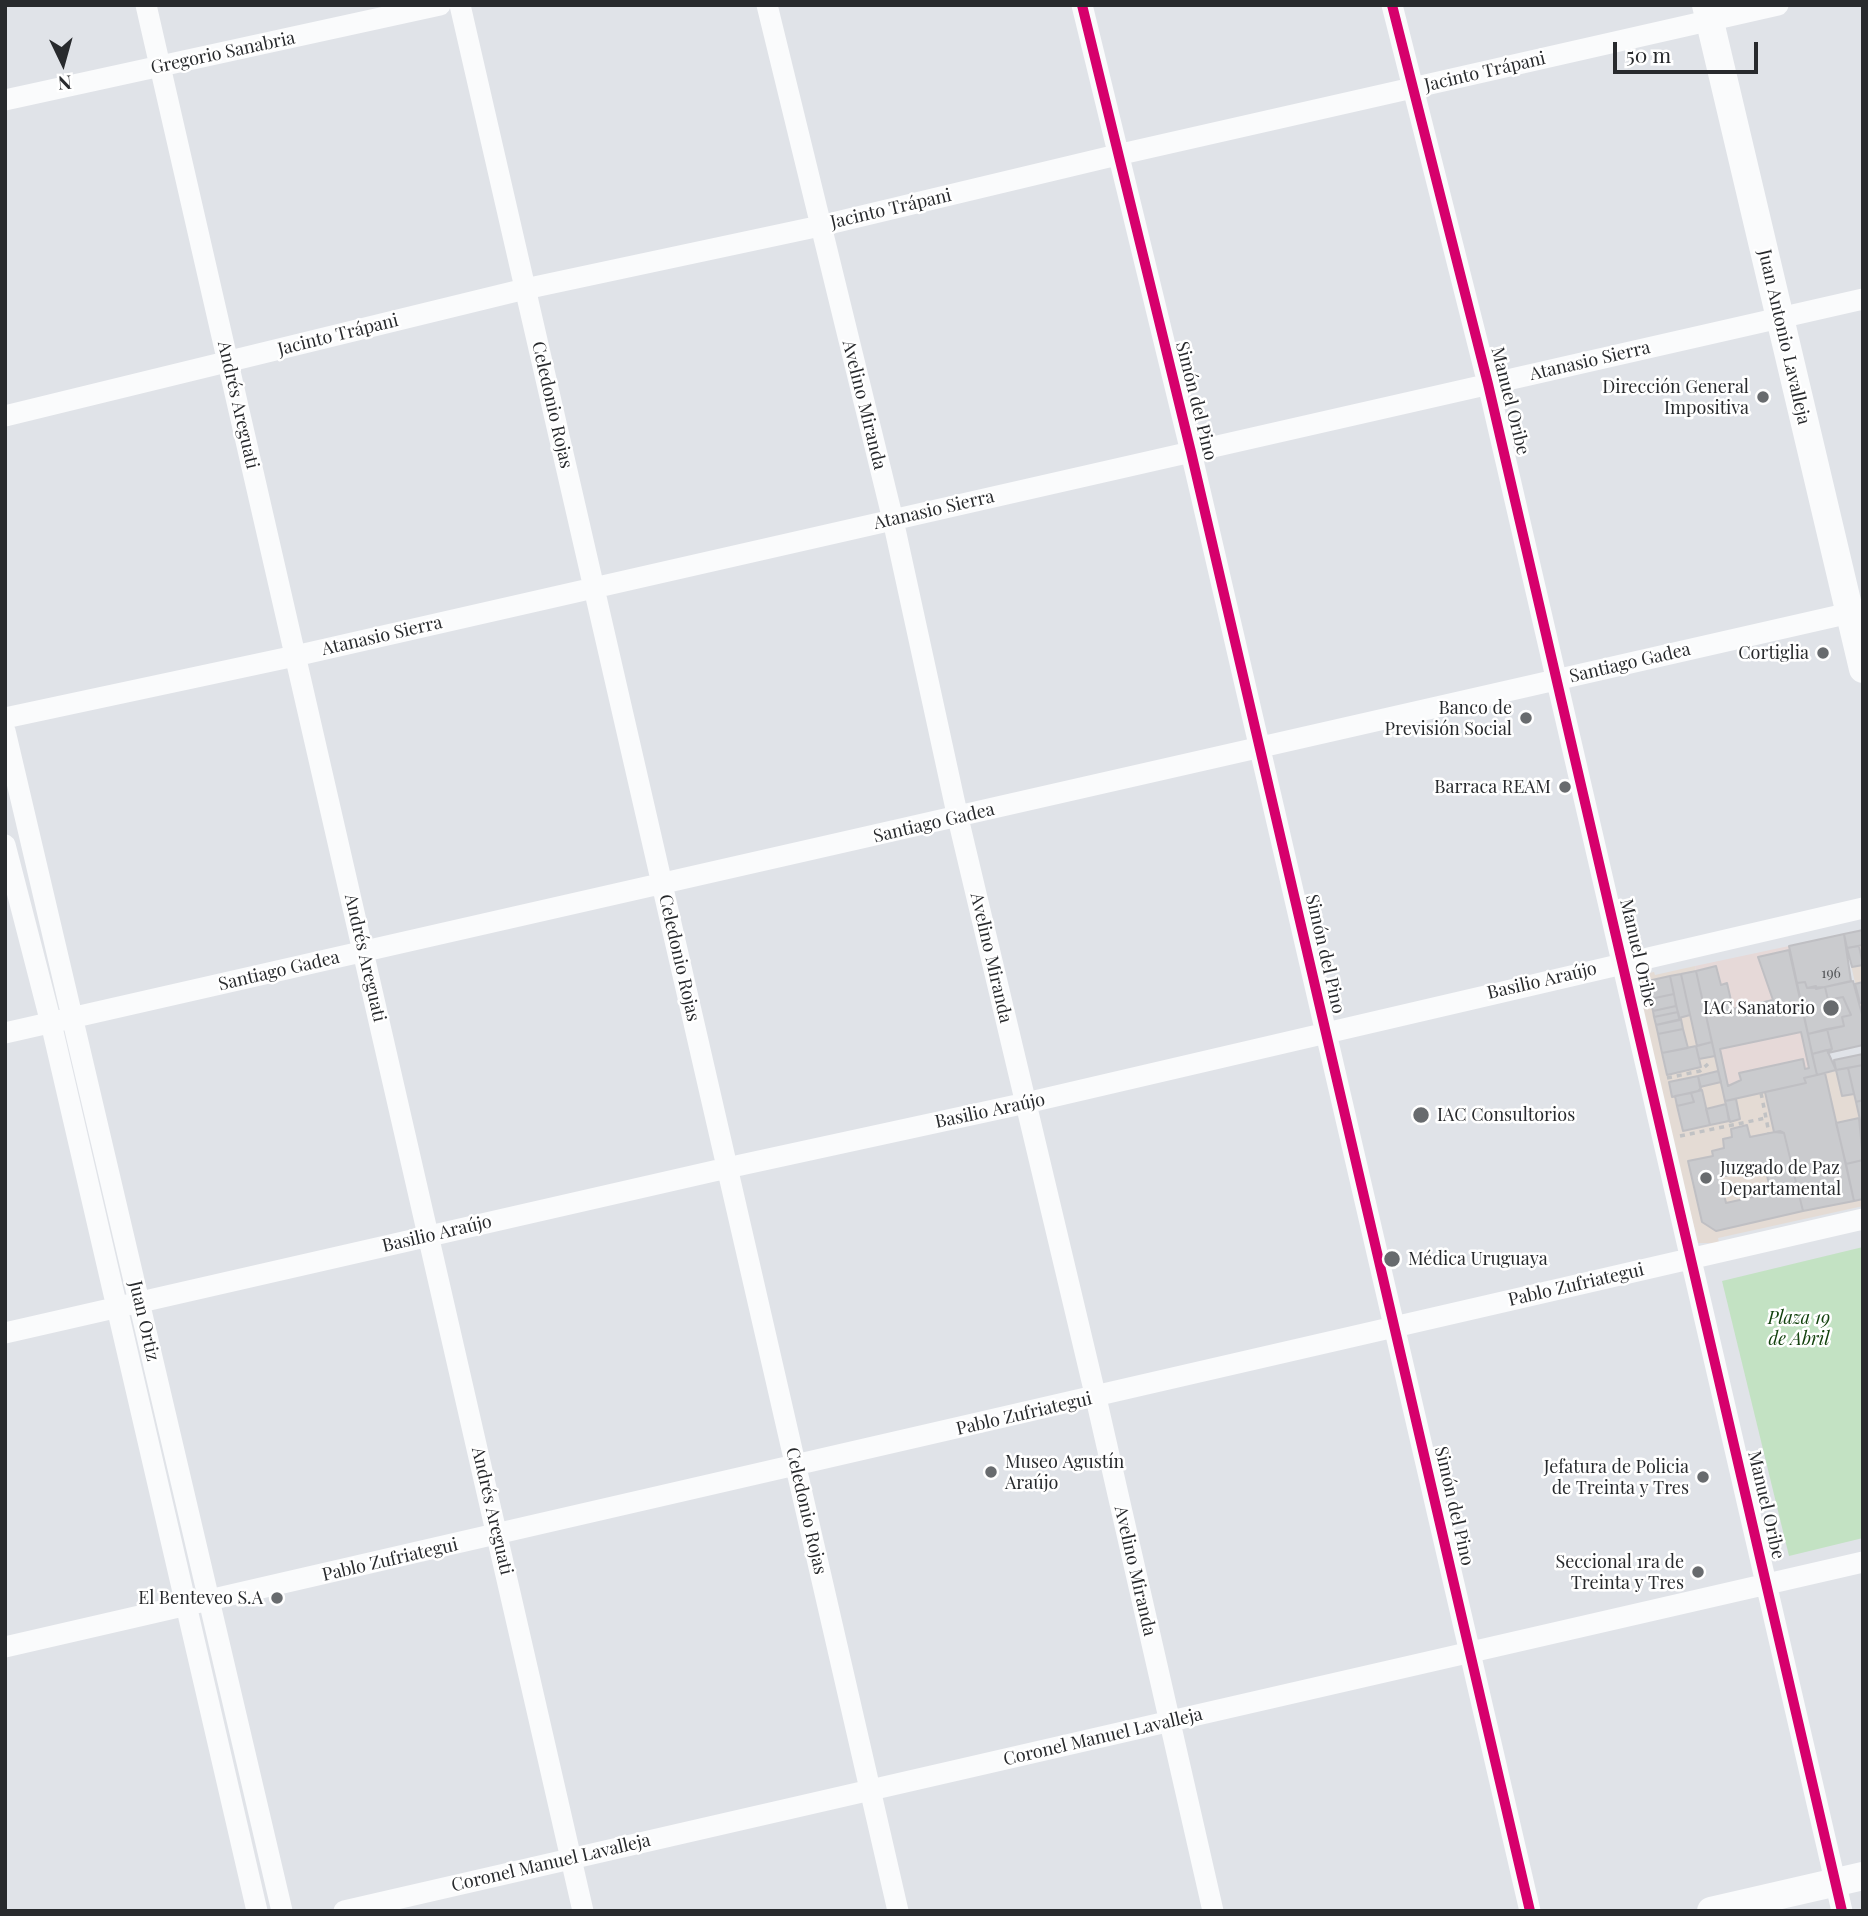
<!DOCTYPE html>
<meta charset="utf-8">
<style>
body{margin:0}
#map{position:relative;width:1868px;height:1916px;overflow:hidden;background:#e0e3e8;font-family:"Playfair Display",serif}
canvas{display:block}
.frame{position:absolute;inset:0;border:7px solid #282a2d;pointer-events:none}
.north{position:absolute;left:28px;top:28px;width:70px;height:70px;-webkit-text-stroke:5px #fff;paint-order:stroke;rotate:175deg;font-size:19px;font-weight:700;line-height:28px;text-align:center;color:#282a2d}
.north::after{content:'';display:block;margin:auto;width:24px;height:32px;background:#282a2d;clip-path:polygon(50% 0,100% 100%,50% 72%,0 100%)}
.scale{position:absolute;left:1613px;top:42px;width:145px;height:32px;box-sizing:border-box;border:4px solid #282a2d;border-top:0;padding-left:9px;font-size:21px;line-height:24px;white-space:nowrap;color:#282a2d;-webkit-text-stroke:5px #fff;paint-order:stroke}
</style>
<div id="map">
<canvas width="1868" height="1916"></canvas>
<div class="frame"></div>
<div class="north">N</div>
<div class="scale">50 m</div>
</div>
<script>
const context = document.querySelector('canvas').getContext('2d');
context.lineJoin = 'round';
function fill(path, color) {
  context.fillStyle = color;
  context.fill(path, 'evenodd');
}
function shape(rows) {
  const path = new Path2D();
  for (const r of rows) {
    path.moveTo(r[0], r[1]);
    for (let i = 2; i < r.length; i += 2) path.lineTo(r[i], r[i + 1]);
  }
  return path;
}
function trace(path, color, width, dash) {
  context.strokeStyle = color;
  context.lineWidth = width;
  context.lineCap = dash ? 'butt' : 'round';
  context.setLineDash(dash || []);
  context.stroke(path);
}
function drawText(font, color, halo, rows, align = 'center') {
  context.font = font + ' "Playfair Display",serif';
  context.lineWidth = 5;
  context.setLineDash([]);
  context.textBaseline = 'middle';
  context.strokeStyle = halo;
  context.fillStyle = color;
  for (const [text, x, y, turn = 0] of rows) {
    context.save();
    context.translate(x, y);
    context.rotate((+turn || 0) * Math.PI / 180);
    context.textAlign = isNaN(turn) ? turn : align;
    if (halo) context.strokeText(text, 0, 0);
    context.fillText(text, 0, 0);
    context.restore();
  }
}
const commercial = shape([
 [1863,930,1863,1018,1844,934],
 [1695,966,1725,1101,1805,1083,1804,1078,1863,1065,1863,1206,1718,1238,1719,1243,1698,1243,1634,984,1637,977,1644,974,1654,972,1655,975]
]);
const education = shape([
 [1789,946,1817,1075,1806,1083,1725,1101,1695,966]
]);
const green = shape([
 [1863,1247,1863,1538,1789,1556,1722,1281]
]);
const building = shape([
 [1863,930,1863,945,1847,948,1844,934,1863,930],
 [1844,934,1851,981,1816,989,1816,986,1807,988,1805,982,1797,983,1789,946,1844,934],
 [1859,946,1863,965,1852,967,1847,948,1859,946],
 [1789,950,1817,1075,1804,1078,1806,1083,1725,1101,1696,971,1716,966,1721,985,1727,983,1733,1009,1773,1000,1758,957,1789,950],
 [1801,1032,1809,1068,1805,1069,1803,1059,1739,1073,1741,1080,1728,1086,1720,1049,1801,1032],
 [1696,971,1712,1042,1697,1046,1681,974,1696,971],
 [1681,974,1690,1015,1679,1018,1670,976,1681,974],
 [1670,976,1674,994,1650,999,1648,989,1652,980,1670,976],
 [1853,981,1863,1018,1863,1045,1828,1053,1832,1049,1827,1029,1844,1026,1842,1017,1851,1015,1843,997,1828,1000,1825,987,1853,981],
 [1805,982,1807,988,1825,987,1828,1000,1843,997,1851,1015,1842,1017,1844,1026,1808,1034,1797,983,1805,982],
 [1863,982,1863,1003,1860,1003,1855,984,1863,982],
 [1674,994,1676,1006,1653,1011,1650,999,1674,994],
 [1676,1006,1678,1012,1654,1017,1653,1011,1676,1006],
 [1678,1012,1680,1020,1656,1025,1654,1017,1678,1012],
 [1681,1019,1683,1029,1658,1034,1656,1025,1681,1019],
 [1683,1029,1688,1048,1662,1053,1658,1034,1683,1029],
 [1827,1029,1832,1049,1812,1054,1808,1034,1827,1029],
 [1712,1042,1715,1056,1699,1059,1696,1046,1712,1042],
 [1696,1046,1701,1067,1667,1075,1662,1053,1696,1046],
 [1827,1050,1836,1070,1817,1075,1812,1054,1827,1050],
 [1863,1054,1863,1065,1836,1070,1834,1060,1863,1054],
 [1863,1065,1863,1100,1856,1102,1848,1068,1863,1065],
 [1848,1068,1854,1094,1842,1096,1836,1070,1848,1068],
 [1718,1071,1721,1082,1700,1087,1698,1076,1718,1071],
 [1825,1073,1854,1201,1803,1211,1784,1133,1774,1132,1765,1092,1806,1083,1804,1078,1825,1073],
 [1698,1076,1701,1088,1698,1091,1672,1097,1669,1082,1698,1076],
 [1702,1090,1710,1125,1683,1131,1677,1106,1694,1102,1691,1093,1702,1090],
 [1691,1093,1694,1102,1677,1106,1675,1096,1691,1093],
 [1736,1099,1740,1119,1730,1122,1725,1101,1736,1099],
 [1863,1100,1863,1133,1856,1102,1863,1100],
 [1726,1104,1729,1121,1710,1125,1706,1109,1726,1104],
 [1859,1118,1863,1160,1846,1164,1836,1123,1859,1118],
 [1747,1125,1750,1137,1780,1131,1784,1133,1803,1211,1716,1231,1702,1222,1688,1161,1713,1156,1712,1151,1724,1148,1723,1139,1732,1137,1731,1129,1747,1125],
 [1765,1167,1771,1193,1726,1203,1720,1177,1765,1167],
 [1863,1160,1863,1199,1854,1201,1846,1164,1863,1160]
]);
const path = shape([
 [1667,1078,1700,1071,1708,1064],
 [1761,1093,1769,1133],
 [1680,1136,1766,1118]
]);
const minor = shape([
 [146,5,583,1911],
 [460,5,898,1911],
 [767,5,893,520,958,818,1096,1398,1213,1911],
 [1082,5,1191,452,1530,1911],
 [1392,5,1488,384,1842,1911],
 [5,100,440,5],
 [5,416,525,289,820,226,1117,155,1778,5],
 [5,718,295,656,1863,299],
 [5,731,282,1911],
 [5,845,51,1023,257,1911],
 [5,1033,1863,610],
 [5,1333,727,1168,1026,1103,1863,908],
 [5,1647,1863,1219],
 [344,1911,1863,1562]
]);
const tertiary = shape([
 [1706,5,1863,669],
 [1711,1911,1863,1876]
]);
const cycleway = shape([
 [1082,5,1191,452,1530,1911],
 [1392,5,1488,384,1842,1911]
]);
const markers = [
 [1763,397,7,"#686b6e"],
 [1823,653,7,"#686b6e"],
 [1526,718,7,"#686b6e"],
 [1565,787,7,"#686b6e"],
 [1831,1008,9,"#686b6e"],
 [1421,1115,9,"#686b6e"],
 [1706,1178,7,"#686b6e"],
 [1392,1259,9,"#686b6e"],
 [991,1472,7,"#686b6e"],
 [1703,1477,7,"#686b6e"],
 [1698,1572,7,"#686b6e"],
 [277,1598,7,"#686b6e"]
];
const numberNames = [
 ["196",1831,974]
];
const streetNames = [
 ["Gregorio Sanabria",223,53,-12],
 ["Jacinto Trápani",1485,72,-13],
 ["Jacinto Trápani",891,209,-13],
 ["Jacinto Trápani",338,335,-14],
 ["Juan Antonio Lavalleja",1784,337,77],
 ["Atanasio Sierra",1590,361,-13],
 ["Simón del Pino",1196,401,76],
 ["Manuel Oribe",1510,401,76],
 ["Andrés Areguati",238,405,77],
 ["Celedonio Rojas",552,405,77],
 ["Avelino Miranda",864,405,76],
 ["Atanasio Sierra",934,510,-13],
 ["Atanasio Sierra",382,636,-13],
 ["Santiago Gadea",1630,663,-13],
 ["Santiago Gadea",934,823,-13],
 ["Manuel Oribe",1638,953,77],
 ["Simón del Pino",1325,954,77],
 ["Andrés Areguati",365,958,77],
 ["Celedonio Rojas",679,958,77],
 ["Avelino Miranda",991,958,77],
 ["Santiago Gadea",279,971,-13],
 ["Basilio Araújo",1542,981,-13],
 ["Basilio Araújo",990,1111,-12],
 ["Basilio Araújo",437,1234,-13],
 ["Pablo Zufriategui",1576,1285,-13],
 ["Juan Ortiz",144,1321,77],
 ["Pablo Zufriategui",1024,1414,-13],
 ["Manuel Oribe",1766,1505,77],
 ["Simón del Pino",1454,1506,77],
 ["Andrés Areguati",492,1511,77],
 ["Celedonio Rojas",806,1511,77],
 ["Pablo Zufriategui",390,1560,-13],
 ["Avelino Miranda",1135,1571,77],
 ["Coronel Manuel Lavalleja",1103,1737,-13],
 ["Coronel Manuel Lavalleja",551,1863,-13]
];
const poiNames = [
 ["Dirección General",1749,387],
 ["Impositiva",1749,408],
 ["Cortiglia",1809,653],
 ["Banco de",1512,708],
 ["Previsión Social",1512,729],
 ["Barraca REAM",1551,787],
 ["IAC Sanatorio",1815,1008],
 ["IAC Consultorios",1437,1115,"left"],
 ["Juzgado de Paz",1720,1168,"left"],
 ["Departamental",1720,1189,"left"],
 ["Médica Uruguaya",1408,1259,"left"],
 ["Museo Agustín",1005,1462,"left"],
 ["Araújo",1005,1483,"left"],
 ["Jefatura de Policia",1689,1467],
 ["de Treinta y Tres",1689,1488],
 ["Seccional 1ra de",1684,1562],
 ["Treinta y Tres",1684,1583],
 ["El Benteveo S.A",263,1598]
];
const parkNames = [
 ["Plaza 19",1799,1318],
 ["de Abril",1799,1339]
];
fill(commercial, '#e4dbd4');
fill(education, '#e6d9d8');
fill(green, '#c3e2c3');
fill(building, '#cacbce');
trace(building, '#bfbfc3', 2);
trace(path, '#c1c2c4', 3.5, [5, 5]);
trace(minor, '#fafbfc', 21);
trace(tertiary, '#fafbfc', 28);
trace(cycleway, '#d6006c', 10);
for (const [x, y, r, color] of markers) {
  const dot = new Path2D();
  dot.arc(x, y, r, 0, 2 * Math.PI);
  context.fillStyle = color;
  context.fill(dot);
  trace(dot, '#fff', 2.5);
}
drawText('14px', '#535558', null, numberNames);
drawText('18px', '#282a2d', '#fff', streetNames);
drawText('18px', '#282a2d', '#fff', poiNames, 'right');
drawText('italic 18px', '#13420e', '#fff', parkNames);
</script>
